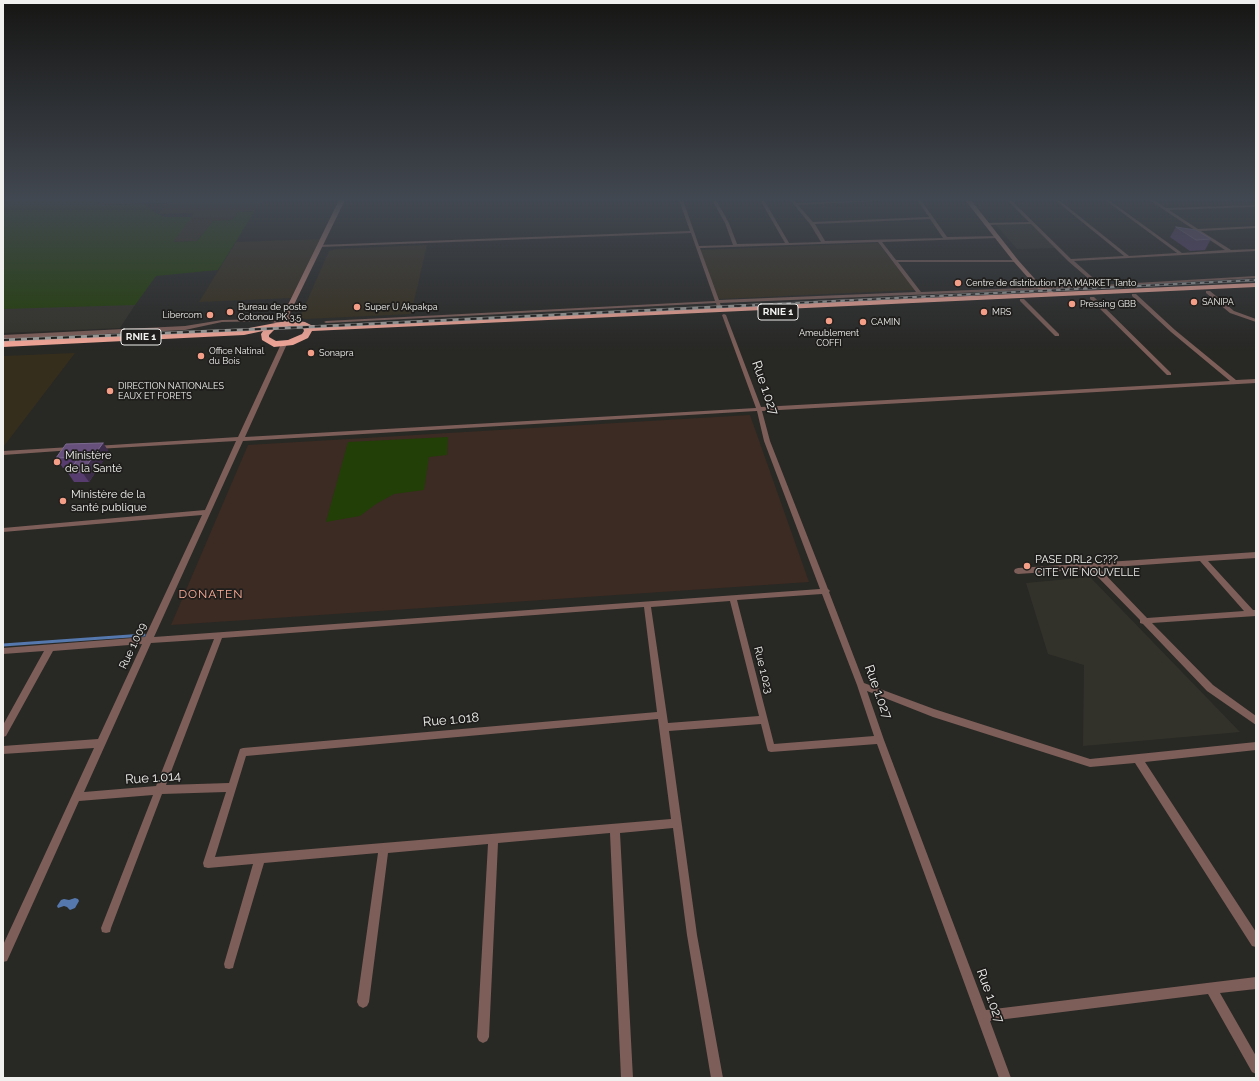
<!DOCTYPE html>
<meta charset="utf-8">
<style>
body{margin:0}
#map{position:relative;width:1259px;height:1081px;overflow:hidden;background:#282825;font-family:Raleway,sans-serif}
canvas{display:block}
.frame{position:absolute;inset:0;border:4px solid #f0f0ee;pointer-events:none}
</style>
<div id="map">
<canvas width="1259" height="1081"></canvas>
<div class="frame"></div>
</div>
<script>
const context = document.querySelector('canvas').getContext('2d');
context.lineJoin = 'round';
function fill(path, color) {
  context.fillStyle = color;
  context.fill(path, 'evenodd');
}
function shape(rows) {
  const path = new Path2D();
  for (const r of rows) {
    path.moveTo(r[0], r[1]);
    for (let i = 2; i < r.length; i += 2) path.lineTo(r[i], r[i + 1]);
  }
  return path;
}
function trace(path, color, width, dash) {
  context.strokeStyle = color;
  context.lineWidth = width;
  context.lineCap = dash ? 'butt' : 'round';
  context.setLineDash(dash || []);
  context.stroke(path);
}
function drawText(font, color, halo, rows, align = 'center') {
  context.font = font + ' Raleway,sans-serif';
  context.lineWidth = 3.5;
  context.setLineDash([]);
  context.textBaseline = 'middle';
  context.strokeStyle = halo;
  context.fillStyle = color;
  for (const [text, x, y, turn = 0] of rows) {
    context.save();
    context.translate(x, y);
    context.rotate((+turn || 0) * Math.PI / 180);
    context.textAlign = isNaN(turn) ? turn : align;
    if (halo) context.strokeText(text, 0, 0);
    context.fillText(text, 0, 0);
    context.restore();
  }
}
const commercial = shape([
 [100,200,263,200,255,211,238,212,232,220,213,221,197,241,172,242,194,213,158,214,167,203,95,205],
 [320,239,291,298,199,302,236,242],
 [878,243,915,290,719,299,700,250],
 [427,245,411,314,305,319,300,317,329,251,336,249],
 [75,353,4,446,3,446,3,356]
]);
const industrial = shape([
 [750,415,809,582,171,625,248,445]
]);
const built = shape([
 [1031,224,1055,248,1017,249,996,225],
 [142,294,120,328,3,333,3,301],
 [1090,577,1240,732,1083,746,1084,665,1048,654,1026,583]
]);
const green = shape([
 [6,200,100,200,96,205,144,204,158,214,165,217,192,217,173,242,197,241,213,221,232,220,238,212,255,211,218,270,156,276,135,305,3,309,3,205,7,202],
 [448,437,447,455,429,457,424,490,394,494,376,504,360,516,326,522,348,442]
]);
const water = shape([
 [75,898,78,899,79,901,75,908,70,910,67,907,64,906,58,908,57,906,61,900,64,899,69,900]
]);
const stream = shape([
 [3,645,144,635]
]);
const street = shape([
 [679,200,683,200,699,246,733,245,725,223,712,200,716,200,729,223,737,244,785,243,760,200,764,200,789,243,821,242,810,224,790,200,794,200,796,203,878,200,876,201,798,205,813,222,929,217,917,200,921,200,947,237,997,236,999,237,997,238,882,242,896,260,1016,260,1018,261,1016,262,898,262,921,292,1096,285,1068,261,1031,224,985,225,984,224,986,223,1029,222,1007,200,1011,200,1071,259,1124,256,1055,200,1059,200,1129,256,1177,253,1105,200,1109,200,1182,253,1225,250,1149,200,1154,200,1166,208,1256,205,1256,207,1169,210,1198,229,1256,226,1256,228,1201,231,1231,250,1256,249,1256,251,1074,261,1101,285,1256,276,1256,278,1100,287,720,303,721,306,719,307,717,307,716,303,326,323,324,322,326,321,715,301,691,233,319,247,317,246,319,245,690,231,679,200],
 [930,219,943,238,825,241,815,224,930,219],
 [878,242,916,292,719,300,700,248,878,242],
 [1206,291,1210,291,1234,311,1256,319,1256,322,1230,313,1206,293,1206,291],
 [1132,294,1136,294,1175,330,1236,380,1256,379,1256,383,762,411,770,441,828,589,830,591,829,592,864,683,934,709,1090,759,1256,742,1256,750,1145,762,1256,932,1256,947,1252,946,1135,763,1090,767,933,717,867,691,884,740,986,1010,1256,977,1256,989,1220,993,1256,1056,1256,1074,1252,1072,1208,994,990,1021,1011,1078,999,1078,877,744,771,752,768,751,767,748,761,724,669,731,697,935,723,1078,711,1078,687,935,673,828,620,833,633,1078,621,1078,610,833,498,843,489,1037,487,1041,483,1043,479,1041,477,1037,488,844,388,853,369,1002,367,1006,363,1008,359,1006,357,1002,378,853,264,863,234,964,233,968,229,969,225,968,224,964,253,864,208,868,204,867,203,863,226,792,162,794,111,928,110,932,106,933,102,932,101,928,153,795,79,801,7,961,3,962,3,945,94,748,3,754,3,746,98,739,142,644,53,651,6,736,3,737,3,725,44,651,3,654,3,648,145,637,202,515,3,532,3,528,205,510,236,441,97,449,94,447,95,446,238,437,281,344,284,342,287,344,245,437,756,408,722,315,724,314,726,315,761,407,1230,381,1171,332,1132,296,1132,294],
 [757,411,764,441,820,589,154,637,243,441,757,411],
 [822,594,857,685,874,736,774,744,737,600,822,594],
 [730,601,759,716,668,723,651,607,730,601],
 [644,607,657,712,243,748,240,749,239,752,229,783,166,785,222,638,644,607],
 [214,639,156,786,84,792,151,643,214,639],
 [658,719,671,819,215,857,246,756,658,719],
 [1090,297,1094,297,1171,373,1171,375,1167,375,1090,299,1090,297],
 [1020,299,1024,299,1059,334,1059,336,1055,336,1020,301,1020,299],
 [269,319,284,324,282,325,269,321,222,322,185,330,3,339,3,335,185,326,222,320,269,319],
 [71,447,73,448,74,449,73,450,3,455,3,451,71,447],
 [1256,552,1256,558,1208,561,1253,610,1256,610,1256,616,1152,623,1213,685,1256,716,1256,725,1207,691,1143,624,1140,623,1140,620,1090,569,1018,574,1015,573,1014,571,1015,569,1018,568,1256,552],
 [1200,561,1244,611,1147,618,1099,568,1200,561]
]);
const secondary = shape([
 [339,200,345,200,289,315,295,323,291,325,288,325,283,315,339,200],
 [965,200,971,200,1018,260,1042,287,1050,289,1056,295,1055,296,1051,296,1046,291,1038,289,1014,262,965,200]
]);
const highway = shape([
 [1256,283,1256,287,312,331,308,338,293,345,274,347,262,340,261,334,263,331,244,335,3,347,3,341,244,329,291,320,305,322,311,325,330,325,1256,283],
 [291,326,300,326,303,328,304,331,302,334,288,340,276,341,269,337,269,335,274,330,291,326]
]);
const railFar1 = shape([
 [737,306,1256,280]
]);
const rail = shape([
 [3,340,307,327,757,305]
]);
const wall = shape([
 [1176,227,1211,239,1205,250,1190,251,1170,237],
 [103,443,109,452,89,482,74,482,68,473,72,467,63,468,56,458]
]);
const shadedWall = shape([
 [103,443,109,452,89,482,82,472]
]);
const building = shape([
 [1176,227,1196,230,1211,239,1196,240,1176,227],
 [103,443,82,472,68,473,79,457,56,458,66,444,103,443]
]);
const markers = [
 [958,283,4,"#f49e87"],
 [1194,302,4,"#f49e87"],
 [1072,304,4,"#f49e87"],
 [357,307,4,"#f49e87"],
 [230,312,4,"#f49e87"],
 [984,312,4,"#f49e87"],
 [210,315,4,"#f49e87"],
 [829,321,4,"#f49e87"],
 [863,322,4,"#f49e87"],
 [311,353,4,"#f49e87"],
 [201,356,4,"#f49e87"],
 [110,391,4,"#f49e87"],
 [57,462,4,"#f49e87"],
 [63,501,4,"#f49e87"],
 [1027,566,4,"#f49e87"]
];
const farPoinames = [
 ["Centre de distribution PIA MARKET Tanto",966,283],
 ["SANIPA",1202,302],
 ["Pressing GBB",1080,304],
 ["Bureau de poste",238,307],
 ["Cotonou PK 3.5",238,317],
 ["Super U Akpakpa",365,307],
 ["MRS",992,312],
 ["Libercom",202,315,"right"],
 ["CAMIN",871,322],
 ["Ameublement",829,333,"center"],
 ["COFFI",829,343,"center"],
 ["Office Natinal",209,351],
 ["du Bois",209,361],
 ["Sonapra",319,353],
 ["DIRECTION NATIONALES",118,386],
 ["EAUX ET FORETS",118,396]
];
const shields = [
 [778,312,40],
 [141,337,40]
];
const shieldNames = [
 ["RNIE 1",778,312],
 ["RNIE 1",141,337]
];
const poiNames = [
 ["Ministère",65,456],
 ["de la Santé",65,469],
 ["Ministère de la",71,495],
 ["santé publique",71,508],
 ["PASE DRL2 C???",1035,560],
 ["CITE VIE NOUVELLE",1035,573]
];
const streetNames = [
 ["Rue 1.009",133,646,-65],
 ["Rue 1.023",763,670,76]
];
const neighbourhoodNames = [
 ["DONATEN",211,594]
];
const nearStreetnames = [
 ["Rue 1.027",765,388,71],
 ["Rue 1.027",878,692,70],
 ["Rue 1.018",451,720,-5],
 ["Rue 1.014",153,778,-4],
 ["Rue 1.027",990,996,70]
];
fill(commercial, '#362e1d');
fill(industrial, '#3c2b22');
fill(built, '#33322a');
fill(green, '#223f07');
fill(water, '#5578ae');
trace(stream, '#5578ae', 3);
fill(street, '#7d5e58');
fill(secondary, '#ac7b72');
fill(highway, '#f3a798');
trace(railFar1, '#9f9f9c', 2.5);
trace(rail, '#9f9f9c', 3);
trace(railFar1, '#1f1e1c', 1.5, [4.5]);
trace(rail, '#1f1e1c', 2, [6]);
fill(wall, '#573d6f');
fill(shadedWall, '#3d2d4b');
fill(building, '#67517c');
trace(building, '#7c6a8e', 1);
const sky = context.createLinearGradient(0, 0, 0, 351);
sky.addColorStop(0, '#161614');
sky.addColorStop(0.57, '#424851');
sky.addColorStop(1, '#42485100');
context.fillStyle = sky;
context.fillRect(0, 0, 1259, 351);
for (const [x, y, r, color] of markers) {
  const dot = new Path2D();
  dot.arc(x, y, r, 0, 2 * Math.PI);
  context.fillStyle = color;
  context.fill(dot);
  trace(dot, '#1f1e1c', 1.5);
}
drawText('9px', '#f0f0ee', '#1f1e1c', farPoinames, 'left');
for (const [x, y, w] of shields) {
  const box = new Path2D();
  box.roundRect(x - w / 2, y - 8, w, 16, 3);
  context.fillStyle = '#1f1e1c';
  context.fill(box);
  trace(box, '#f0f0ee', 1);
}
drawText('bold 10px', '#f0f0ee', null, shieldNames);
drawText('11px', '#f0f0ee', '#1f1e1c', poiNames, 'left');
drawText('11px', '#f0f0ee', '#1f1e1c', streetNames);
context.letterSpacing = '1px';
drawText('12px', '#fcac97', '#1f1e1c', neighbourhoodNames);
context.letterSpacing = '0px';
drawText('13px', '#f0f0ee', '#1f1e1c', nearStreetnames);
</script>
